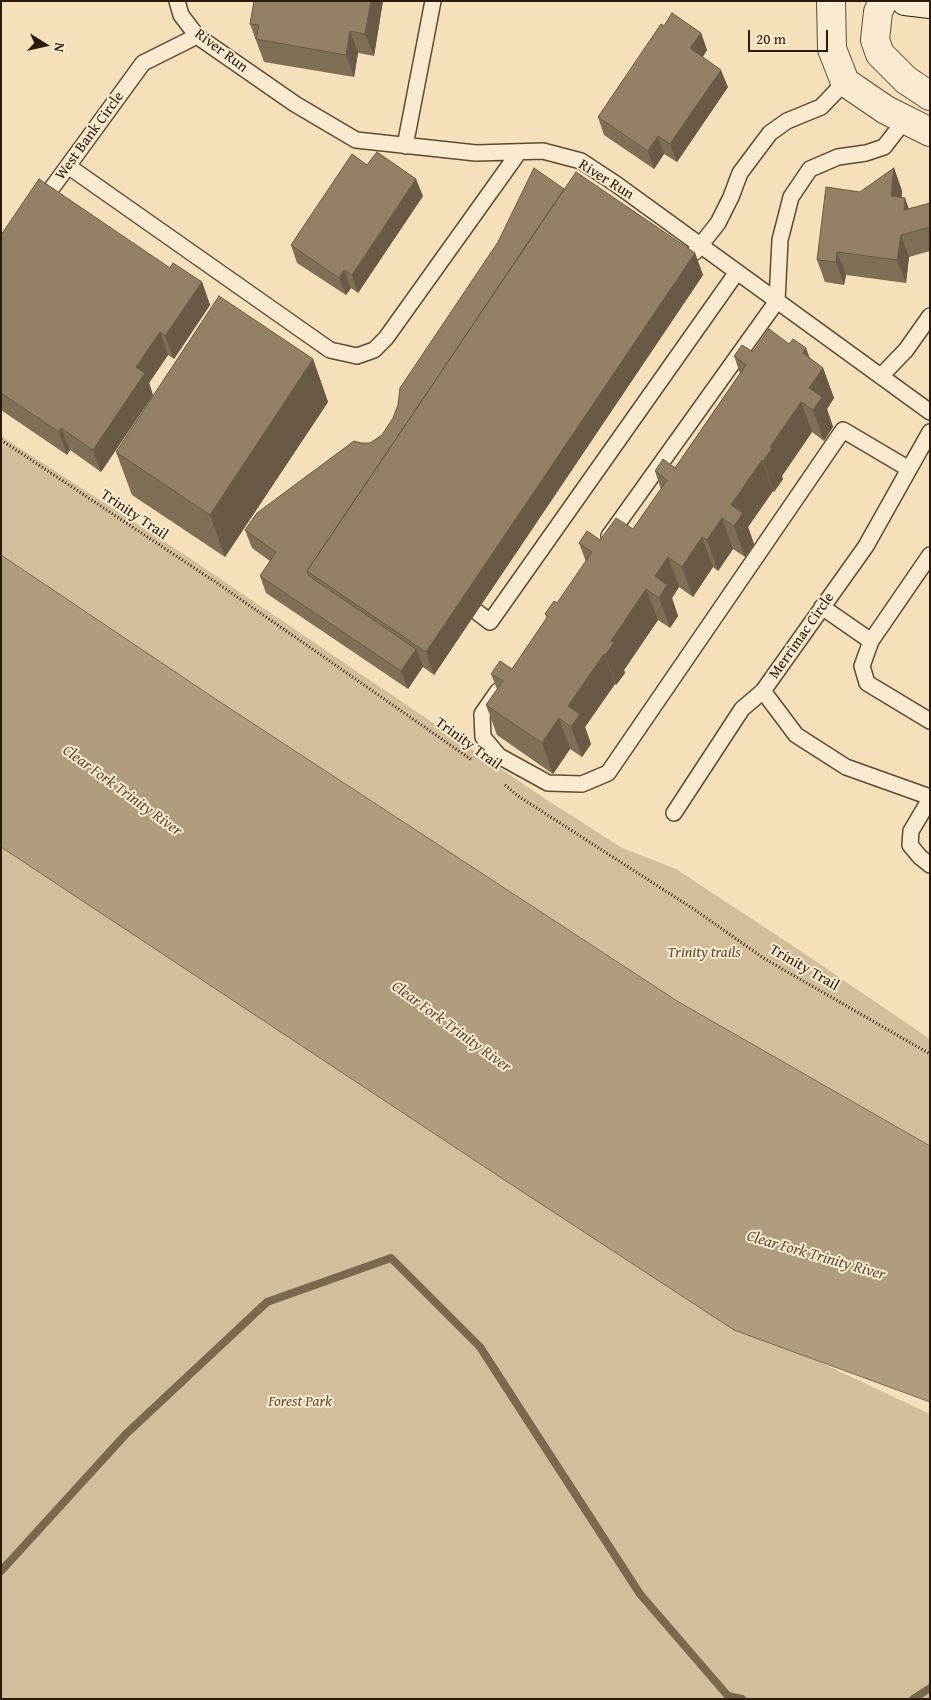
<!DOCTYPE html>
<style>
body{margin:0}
#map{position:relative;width:931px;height:1700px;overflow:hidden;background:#f6e0b9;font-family:"Gentium Book Plus",serif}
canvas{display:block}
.frame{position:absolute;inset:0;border:2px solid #291a09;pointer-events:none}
.north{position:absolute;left:20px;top:20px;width:50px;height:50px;-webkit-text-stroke:4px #f9ebd2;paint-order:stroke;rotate:100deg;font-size:14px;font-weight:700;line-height:20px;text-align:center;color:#291a09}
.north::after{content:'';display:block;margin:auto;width:18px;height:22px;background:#291a09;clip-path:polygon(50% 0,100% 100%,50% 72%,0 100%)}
.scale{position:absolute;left:748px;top:30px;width:80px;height:22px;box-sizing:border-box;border:2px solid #291a09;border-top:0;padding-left:6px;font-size:15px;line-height:18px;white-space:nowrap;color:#291a09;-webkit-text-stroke:4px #f9ebd2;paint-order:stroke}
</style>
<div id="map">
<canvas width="931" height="1700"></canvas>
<div class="frame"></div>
<div class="north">N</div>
<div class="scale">20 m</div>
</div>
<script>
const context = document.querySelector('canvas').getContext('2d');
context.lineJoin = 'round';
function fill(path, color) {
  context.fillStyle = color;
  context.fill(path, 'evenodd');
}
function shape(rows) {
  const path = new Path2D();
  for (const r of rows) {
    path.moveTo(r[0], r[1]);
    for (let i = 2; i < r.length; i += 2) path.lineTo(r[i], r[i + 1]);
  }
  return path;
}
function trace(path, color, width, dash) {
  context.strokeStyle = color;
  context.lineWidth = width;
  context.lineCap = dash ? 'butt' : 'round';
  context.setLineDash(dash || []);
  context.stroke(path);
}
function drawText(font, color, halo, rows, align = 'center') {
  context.font = font + ' "Gentium Book Plus",serif';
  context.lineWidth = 4;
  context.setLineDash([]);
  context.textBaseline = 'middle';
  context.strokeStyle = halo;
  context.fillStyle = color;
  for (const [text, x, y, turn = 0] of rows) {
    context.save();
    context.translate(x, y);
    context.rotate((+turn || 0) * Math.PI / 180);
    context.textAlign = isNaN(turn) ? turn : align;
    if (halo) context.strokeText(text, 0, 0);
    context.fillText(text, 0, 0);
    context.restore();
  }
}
const green = shape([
 [1,436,188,557,544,798,622,848,676,869,793,946,930,1039,930,1146,677,1001,211,696,1,555],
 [1,847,509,1183,690,1301,930,1414,930,1699,1,1699]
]);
const water = shape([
 [1,555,211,696,677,1001,930,1146,930,1402,734,1330,509,1183,1,847,1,555]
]);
const stream = shape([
 [1,1571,126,1434,267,1302,391,1258,480,1347,640,1594,728,1696,742,1699],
 [913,1699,930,1688]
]);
const path = shape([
 [1,440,220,585,472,760],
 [505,785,518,796,692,908,765,959,930,1054]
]);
const lane = shape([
 [177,1,181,15,197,36,295,104,356,140,476,153,543,151,581,161,616,184,930,412],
 [405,146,433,1],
 [68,166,330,350,357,356,374,350,386,338,519,152],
 [41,203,143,63,197,36],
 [695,252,718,223,731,197,740,173,770,133,787,121,821,107,845,82],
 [881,376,906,350,930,316],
 [930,432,866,546,763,691,796,735,846,767,930,797],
 [609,536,777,301,780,240,791,197,810,169,838,157,866,153,884,147,905,120],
 [930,555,871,641,862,666,867,683,930,721],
 [822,607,871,641],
 [477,612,490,622,737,272],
 [498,691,482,714,483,737,499,756,548,783,582,784,608,773,843,430,909,469],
 [930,799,911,831,910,845,920,857,930,865],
 [674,813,742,709,763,691]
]);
const street = shape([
 [831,1,832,49,845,82,886,110,930,132],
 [883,1,878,12,875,40,880,54,906,80,930,96]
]);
const secondary = shape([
 [905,1,930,4]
]);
const wall = shape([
 [383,1,374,56,358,53,354,77,264,62,250,24],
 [664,26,701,33,707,50,703,57,728,87,677,162,664,154,654,169,604,135,598,117],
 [367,165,423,196,358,293,351,288,346,295,297,263,291,245],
 [894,168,902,191,902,197,909,209,930,203,930,251,909,257,906,283,846,275,844,285,825,282,817,260,860,192],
 [564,189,695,253,703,275,434,675,423,667,408,689,266,593,260,576,270,561,252,548,245,530,361,443,370,443,382,435],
 [1,235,170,268,202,282,210,305,174,359,168,355,149,383,153,395,101,472,70,450,67,455,1,410],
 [753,352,810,358,823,368,834,398,827,409,833,427,824,441,812,432,782,476,783,479,774,492,773,491,748,527,754,544,745,557,733,549,718,571,713,567,693,597,679,587,672,598,678,616,670,628,658,620,624,670,625,673,616,685,615,684,585,727,591,744,582,757,570,749,553,774,497,735,486,705,497,689,491,674,512,669,547,618,545,614,557,603,586,562,579,543,600,540,633,529,661,489,655,471,675,468,740,373,734,356],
 [313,359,328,402,225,557,132,495,116,452]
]);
const shadedWall = shape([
 [371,1,383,1,374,56,365,34],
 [350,31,358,53,354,77,346,55],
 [701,33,707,50,696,66,690,48],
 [721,70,728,87,677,162,670,144],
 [658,136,664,154,654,169,648,151],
 [894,168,902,191,899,219,891,196],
 [416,179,423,196,358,293,352,275],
 [905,198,913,220,912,232,904,210],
 [901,235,909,257,906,283,897,260],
 [837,252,846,275,844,285,836,262],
 [695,253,703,275,434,675,426,652],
 [344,270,351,288,346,295,339,278],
 [202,282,210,305,174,359,165,336],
 [160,332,168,355,149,383,153,395,101,472,93,450,136,367],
 [806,348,817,377,823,368,834,398,827,409,833,427,824,441,813,410,803,353],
 [313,359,328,402,225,557,210,515],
 [801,402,812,432,782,476,783,479,774,492,763,461,770,447],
 [61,428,70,450,67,455,59,432],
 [762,460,773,491,748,527,754,544,745,557,734,526,731,505],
 [722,518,733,549,718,571,707,540],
 [702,537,713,567,693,597,682,567],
 [668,557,679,587,672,598,678,616,670,628,659,598,655,576],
 [646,589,658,620,624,670,625,673,616,685,605,655,611,641],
 [416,649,423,666,408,689,401,671],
 [604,654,615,684,585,727,591,744,582,757,571,727,568,706],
 [559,718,570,749,553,774,542,743]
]);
const building = shape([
 [254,1,371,1,365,34,350,31,346,55,256,39,259,25,250,24,254,1],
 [672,13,701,33,690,48,721,70,670,144,658,136,648,151,598,117,661,24,664,26,672,13],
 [377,152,416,179,352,275,344,270,339,278,291,245,352,154,367,165,377,152],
 [534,168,564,189,307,571,309,576,416,649,401,671,260,576,276,552,245,530,257,513,354,441,361,443,370,443,382,435,393,418,398,405,400,388,498,242,534,168],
 [894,168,891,196,905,198,904,210,930,203,930,227,901,235,897,260,837,252,836,262,817,260,826,187,860,192,894,168],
 [576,172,695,253,426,652,307,571,576,172],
 [39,179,170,268,173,263,202,282,165,336,160,332,136,367,145,373,93,450,61,428,59,432,1,393,1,235,39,179],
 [219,296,313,359,210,515,116,452,219,296],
 [769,329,789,344,793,339,806,348,803,353,823,368,809,388,822,397,813,410,801,402,770,447,772,449,763,461,762,460,731,505,743,513,734,526,722,518,707,540,702,537,682,567,668,557,655,576,667,585,659,598,646,589,611,641,614,643,605,655,604,654,568,706,580,714,571,727,559,718,542,743,486,705,503,681,491,674,500,661,512,669,548,616,545,614,554,601,557,603,592,552,579,543,587,531,600,540,616,518,633,529,667,480,655,471,663,459,675,468,746,365,734,356,742,345,753,352,769,329]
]);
const streetNames = [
 ["River Run",221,51,37],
 ["West Bank Circle",90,136,-54],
 ["River Run",606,180,32],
 ["Trinity Trail",134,515,34],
 ["Merrimac Circle",802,636,-55],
 ["Trinity Trail",468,744,36],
 ["Trinity Trail",804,968,30]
];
const parkNames = [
 ["Trinity trails",704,953],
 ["Forest Park",300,1402]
];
const waterNames = [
 ["Clear Fork Trinity River",122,791,36],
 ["Clear Fork Trinity River",451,1027,36],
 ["Clear Fork Trinity River",816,1256,16]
];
fill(green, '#d3be9b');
fill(water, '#b09d7d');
trace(water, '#7a694f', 1);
trace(stream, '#7a694f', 8);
trace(lane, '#5c4c35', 18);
trace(street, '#5c4c35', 30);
trace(secondary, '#291a09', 30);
trace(path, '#291a09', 3, [1, 2.5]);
trace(lane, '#f9ebd2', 15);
trace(street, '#f9ebd2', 28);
trace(secondary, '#f9ebd2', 28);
fill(wall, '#7f6f57');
fill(shadedWall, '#685a47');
fill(building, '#948165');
trace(building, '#685a47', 1);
drawText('15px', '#291a09', '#f9ebd2', streetNames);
drawText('italic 15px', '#5c4b35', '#f9ebd2', parkNames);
drawText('italic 16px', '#5f4e37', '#f9ebd2', waterNames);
</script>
